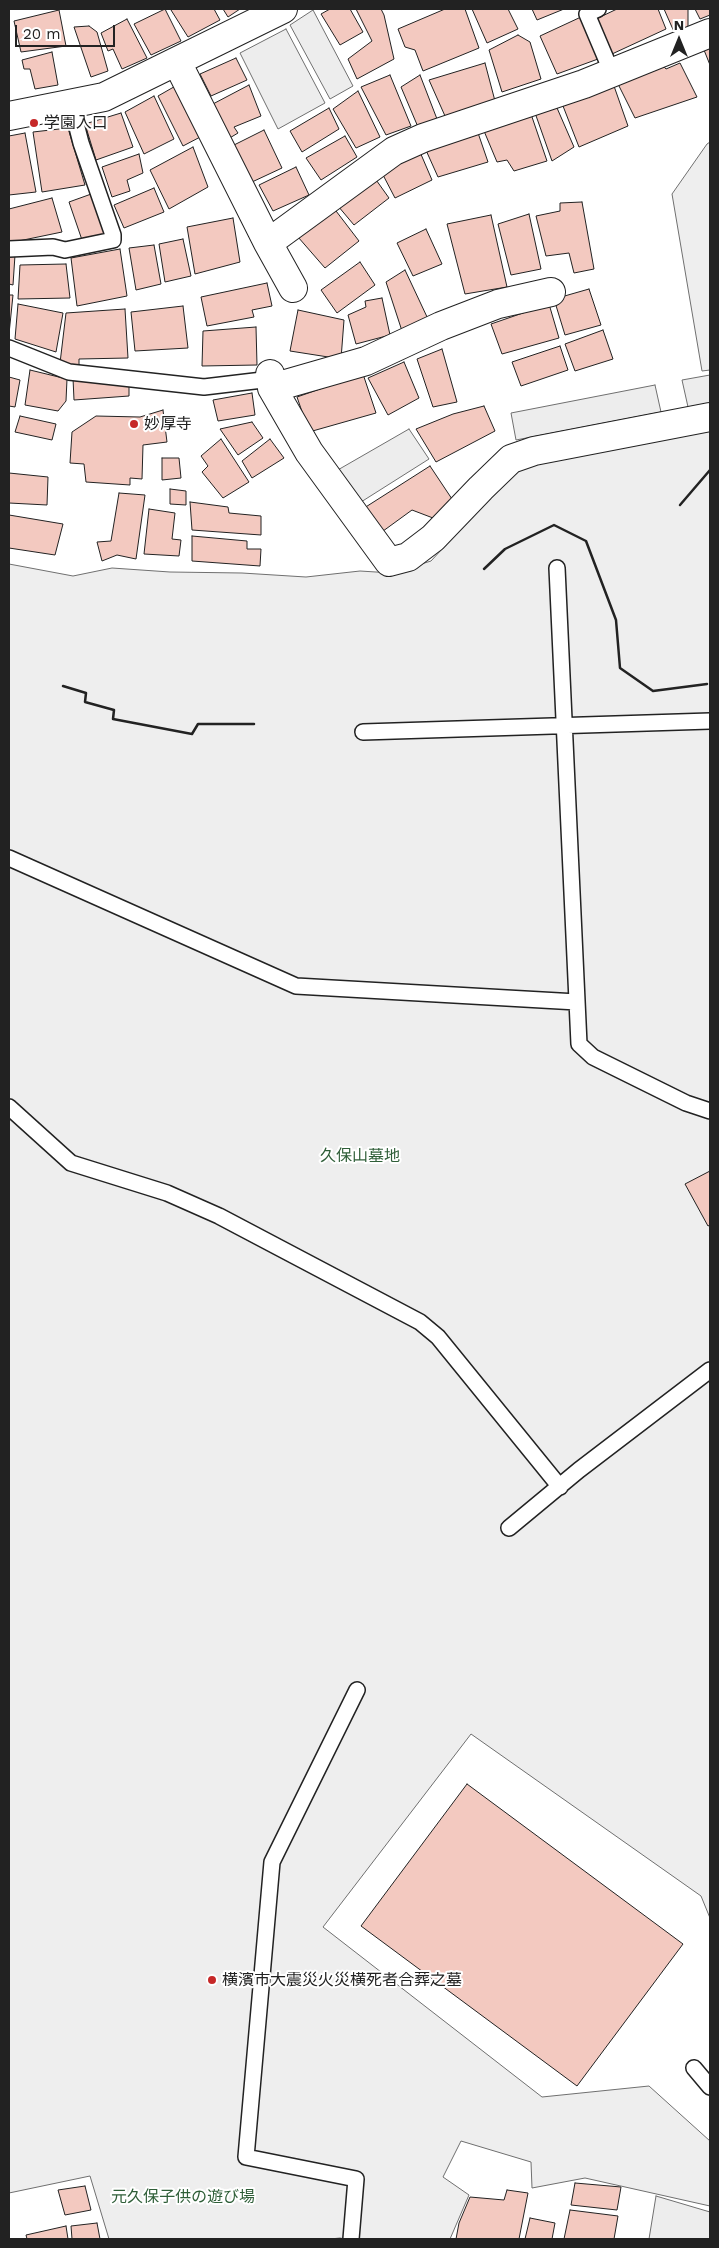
<!DOCTYPE html>
<meta charset="utf-8">
<style>
body{margin:0}
#map{position:relative;width:719px;height:2248px;overflow:hidden;background:#fff;font-family:"Work Sans",sans-serif}
canvas{display:block}
.frame{position:absolute;inset:0;border:10px solid #222;pointer-events:none}
.north{position:absolute;left:654px;top:15px;width:50px;height:50px;-webkit-text-stroke:4px #fff;paint-order:stroke;rotate:0deg;font-size:14px;font-weight:700;line-height:20px;text-align:center;color:#222}
.north::after{content:'';display:block;margin:auto;width:18px;height:22px;background:#222;clip-path:polygon(50% 0,100% 100%,50% 72%,0 100%)}
.scale{position:absolute;left:15px;top:25px;width:100px;height:22px;box-sizing:border-box;border:2px solid #222;border-top:0;padding-left:6px;font-size:15px;line-height:18px;white-space:nowrap;color:#222;-webkit-text-stroke:4px #fff;paint-order:stroke}
</style>
<div id="map">
<canvas width="719" height="2248"></canvas>
<div class="frame"></div>
<div class="north">N</div>
<div class="scale">20 m</div>
</div>
<script>
const context = document.querySelector('canvas').getContext('2d');
context.lineJoin = 'round';
function fill(path, color) {
  context.fillStyle = color;
  context.fill(path, 'evenodd');
}
function shape(rows) {
  const path = new Path2D();
  for (const r of rows) {
    path.moveTo(r[0], r[1]);
    for (let i = 2; i < r.length; i += 2) path.lineTo(r[i], r[i + 1]);
  }
  return path;
}
function trace(path, color, width, dash) {
  context.strokeStyle = color;
  context.lineWidth = width;
  context.lineCap = dash ? 'butt' : 'round';
  context.setLineDash(dash || []);
  context.stroke(path);
}
function drawText(font, color, halo, rows, align = 'center') {
  context.font = font + ' "Work Sans","Noto Sans JP",sans-serif';
  context.lineWidth = 4;
  context.setLineDash([]);
  context.textBaseline = 'middle';
  context.strokeStyle = halo;
  context.fillStyle = color;
  for (const [text, x, y, turn = 0] of rows) {
    context.save();
    context.translate(x, y);
    context.rotate((+turn || 0) * Math.PI / 180);
    context.textAlign = isNaN(turn) ? turn : align;
    if (halo) context.strokeText(text, 0, 0);
    context.fillText(text, 0, 0);
    context.restore();
  }
}
const green = shape([
 [710,142,710,370,702,371,672,194,707,144,710,142],
 [710,429,710,1918,701,1896,471,1734,323,1927,542,2097,649,2086,710,2141,710,2206,585,2178,532,2188,531,2162,461,2141,443,2177,469,2195,450,2239,345,2239,340,2238,330,2239,109,2239,90,2176,9,2193,9,564,73,576,112,568,170,572,242,573,306,577,360,571,392,573,431,561,481,507,508,473,532,465,710,429]
]);
const parking = shape([
 [313,10,353,86,330,99,290,25,313,10],
 [286,29,325,103,278,129,240,53,286,29],
 [710,375,710,403,688,407,682,380,710,375],
 [655,385,661,412,516,440,511,413,655,385],
 [409,429,429,459,361,502,336,471,409,429],
 [656,2196,710,2212,710,2239,649,2239,656,2196]
]);
const building = shape([
 [165,9,181,41,151,55,134,24,165,9],
 [173,9,214,9,220,20,188,37,171,10,173,9],
 [223,9,240,9,228,17,223,9],
 [330,9,350,9,363,32,340,45,321,14,330,9],
 [356,9,381,9,384,15,394,59,357,79,348,59,372,41,356,9],
 [445,9,465,9,479,48,423,71,415,50,405,47,398,29,445,9],
 [472,9,508,9,518,29,487,43,472,9],
 [532,9,564,9,537,20,532,9],
 [617,9,658,9,666,29,612,54,596,19,617,9],
 [664,9,688,9,688,29,675,34,664,9],
 [695,9,710,9,710,15,700,19,695,9],
 [59,10,66,46,21,52,14,21,59,10],
 [581,17,598,59,557,74,540,36,581,17],
 [127,19,147,58,122,69,113,49,108,51,101,33,127,19],
 [89,26,97,32,108,71,91,77,74,27,89,26],
 [518,35,530,42,541,79,502,92,489,50,518,35],
 [710,48,710,65,704,50,710,48],
 [52,52,58,85,35,89,30,69,24,69,22,60,52,52],
 [236,58,247,80,211,96,200,74,236,58],
 [658,60,666,69,680,63,697,97,635,118,616,80,658,60],
 [485,63,495,101,445,116,429,80,485,63],
 [390,75,411,126,386,135,361,87,390,75],
 [420,75,437,119,418,127,401,87,420,75],
 [179,84,204,135,183,146,158,96,179,84],
 [249,85,261,116,234,127,238,133,228,139,211,105,249,85],
 [614,86,628,126,579,147,563,106,614,86],
 [358,91,380,137,356,148,333,109,358,91],
 [154,96,174,139,144,154,125,112,154,96],
 [554,101,574,147,552,161,534,110,554,101],
 [329,108,339,129,302,152,290,131,329,108],
 [121,113,133,147,96,160,85,124,121,113],
 [531,114,547,161,514,171,507,160,497,162,484,131,531,114],
 [476,127,488,162,438,177,425,148,476,127],
 [68,128,85,185,42,192,33,132,68,128],
 [264,130,282,168,252,182,234,145,264,130],
 [25,133,36,192,9,195,9,136,25,133],
 [345,136,357,157,321,180,306,158,345,136],
 [193,147,208,187,169,209,150,170,193,147],
 [420,152,432,180,395,198,382,173,420,152],
 [139,154,143,173,127,180,130,191,112,197,102,167,139,154],
 [296,167,309,195,273,211,259,185,296,167],
 [374,177,389,198,354,225,338,206,374,177],
 [154,188,164,212,124,228,114,205,154,188],
 [94,193,108,233,82,240,69,202,94,193],
 [52,198,62,232,9,243,9,209,52,198],
 [582,202,594,269,574,273,569,253,546,256,536,216,560,211,560,203,582,202],
 [333,207,359,241,325,268,298,237,333,207],
 [529,214,541,269,511,275,498,224,529,214],
 [491,215,507,287,465,294,447,224,491,215],
 [233,218,240,262,195,274,187,227,233,218],
 [426,229,442,264,413,276,397,243,426,229],
 [183,239,191,276,165,282,159,244,183,239],
 [154,245,161,284,136,290,129,248,154,245],
 [120,249,127,296,77,306,71,258,120,249],
 [9,255,15,255,13,285,9,284,9,255],
 [360,262,375,285,337,313,321,290,360,262],
 [66,264,70,298,18,299,20,265,66,264],
 [405,270,428,319,402,331,386,282,405,270],
 [267,283,272,306,252,310,254,317,207,326,201,297,267,283],
 [589,289,601,325,565,335,554,299,589,289],
 [9,295,13,295,9,334,9,295],
 [382,298,390,335,356,344,348,315,366,307,365,301,382,298],
 [18,304,63,313,56,352,15,339,18,304],
 [549,304,559,338,502,354,491,324,549,304],
 [183,306,188,348,135,351,131,312,183,306],
 [125,309,128,358,79,359,79,367,60,363,66,313,125,309],
 [298,310,344,320,341,359,290,351,298,310],
 [256,327,257,365,202,366,203,331,256,327],
 [603,330,613,359,575,371,565,344,603,330],
 [560,346,568,370,521,386,512,362,560,346],
 [442,349,457,402,433,407,417,359,442,349],
 [404,362,419,398,388,415,368,378,404,362],
 [30,370,67,379,66,401,58,411,25,405,30,370],
 [363,374,376,413,309,432,297,397,363,374],
 [9,377,20,380,15,407,9,406,9,377],
 [73,378,129,385,129,396,74,400,73,378],
 [252,393,255,415,218,421,213,400,252,393],
 [484,406,495,431,436,462,416,429,453,414,484,406],
 [163,410,167,442,143,445,142,479,130,478,130,485,86,482,84,464,70,463,72,432,96,416,140,417,163,410],
 [20,416,56,424,52,440,15,432,20,416],
 [252,422,263,438,238,455,220,429,252,422],
 [221,439,249,482,223,498,202,472,208,466,201,456,221,439],
 [270,439,284,458,252,478,242,461,270,439],
 [162,458,179,458,181,478,162,480,162,458],
 [430,466,452,499,433,518,412,510,379,534,361,510,430,466],
 [9,473,48,477,47,505,9,503,9,473],
 [170,489,186,491,186,505,170,504,170,489],
 [119,493,145,495,136,559,117,555,102,561,97,542,111,541,119,493],
 [190,502,228,507,229,513,261,516,261,535,192,530,190,502],
 [149,509,175,513,172,539,181,540,179,556,144,554,149,509],
 [9,515,63,524,55,555,9,548,9,515],
 [192,536,247,541,247,549,261,549,260,566,192,561,192,536],
 [710,1171,710,1225,708,1226,685,1184,710,1171],
 [467,1784,683,1944,577,2086,361,1926,467,1784],
 [575,2183,621,2187,617,2210,571,2205,575,2183],
 [85,2186,91,2210,65,2215,58,2190,85,2186],
 [507,2190,528,2193,519,2239,456,2239,459,2223,470,2197,504,2200,507,2190],
 [570,2210,618,2216,614,2239,564,2239,570,2210],
 [530,2218,555,2223,552,2239,525,2239,530,2218],
 [97,2223,100,2239,72,2239,71,2226,97,2223],
 [66,2226,68,2239,27,2239,26,2235,66,2226]
]);
const lane = shape([
 [598,9,587,14,612,73],
 [9,249,53,247,65,250,113,240,113,235,81,143,71,104],
 [9,348,69,372,204,387,271,379],
 [557,568,579,1044,593,1057,686,1103,710,1111],
 [363,732,710,721],
 [9,858,296,986,577,1002],
 [9,1107,71,1163,167,1193,219,1216,420,1322,438,1337,560,1487],
 [509,1528,579,1470,710,1370],
 [694,2068,710,2087],
 [351,2239,356,2179,246,2157,272,1862,357,1690]
]);
const street = shape([
 [177,62,268,243,293,288],
 [9,116,104,97,283,9],
 [268,243,394,151,423,138,584,84,710,33],
 [270,374,272,388,309,452,389,562,408,557,433,538,481,488,511,459,534,451,710,417],
 [272,388,366,361,441,326,498,304,551,292]
]);
const wall = shape([
 [680,505,710,470],
 [484,569,505,549,554,525,586,541,616,620,620,668,653,691,707,684],
 [63,686,86,693,85,702,114,710,113,719,192,734,198,724,254,724]
]);
const markers = [
 [34,123,5,"#c62828"],
 [134,424,5,"#c62828"],
 [212,1980,5,"#c62828"]
];
const poiNames = [
 ["学園入口",44,123],
 ["妙厚寺",144,424],
 ["横濱市大震災火災横死者合葬之墓",222,1980]
];
const parkNames = [
 ["久保山墓地",360,1156],
 ["元久保子供の遊び場",183,2197]
];
fill(green, '#eee');
trace(green, '#6f6f6f', 1);
fill(parking, '#ededed');
trace(parking, '#6f6f6f', 1);
fill(building, '#f3c9c0');
trace(building, '#222', 1);
trace(lane, '#222', 18);
trace(street, '#222', 30);
trace(lane, '#fff', 15);
trace(street, '#fff', 28);
trace(wall, '#222', 2.5);
for (const [x, y, r, color] of markers) {
  const dot = new Path2D();
  dot.arc(x, y, r, 0, 2 * Math.PI);
  context.fillStyle = color;
  context.fill(dot);
  trace(dot, '#fff', 2);
}
drawText('16px', '#222', '#fff', poiNames, 'left');
drawText('16px', '#2f5e38', '#fff', parkNames);
</script>
